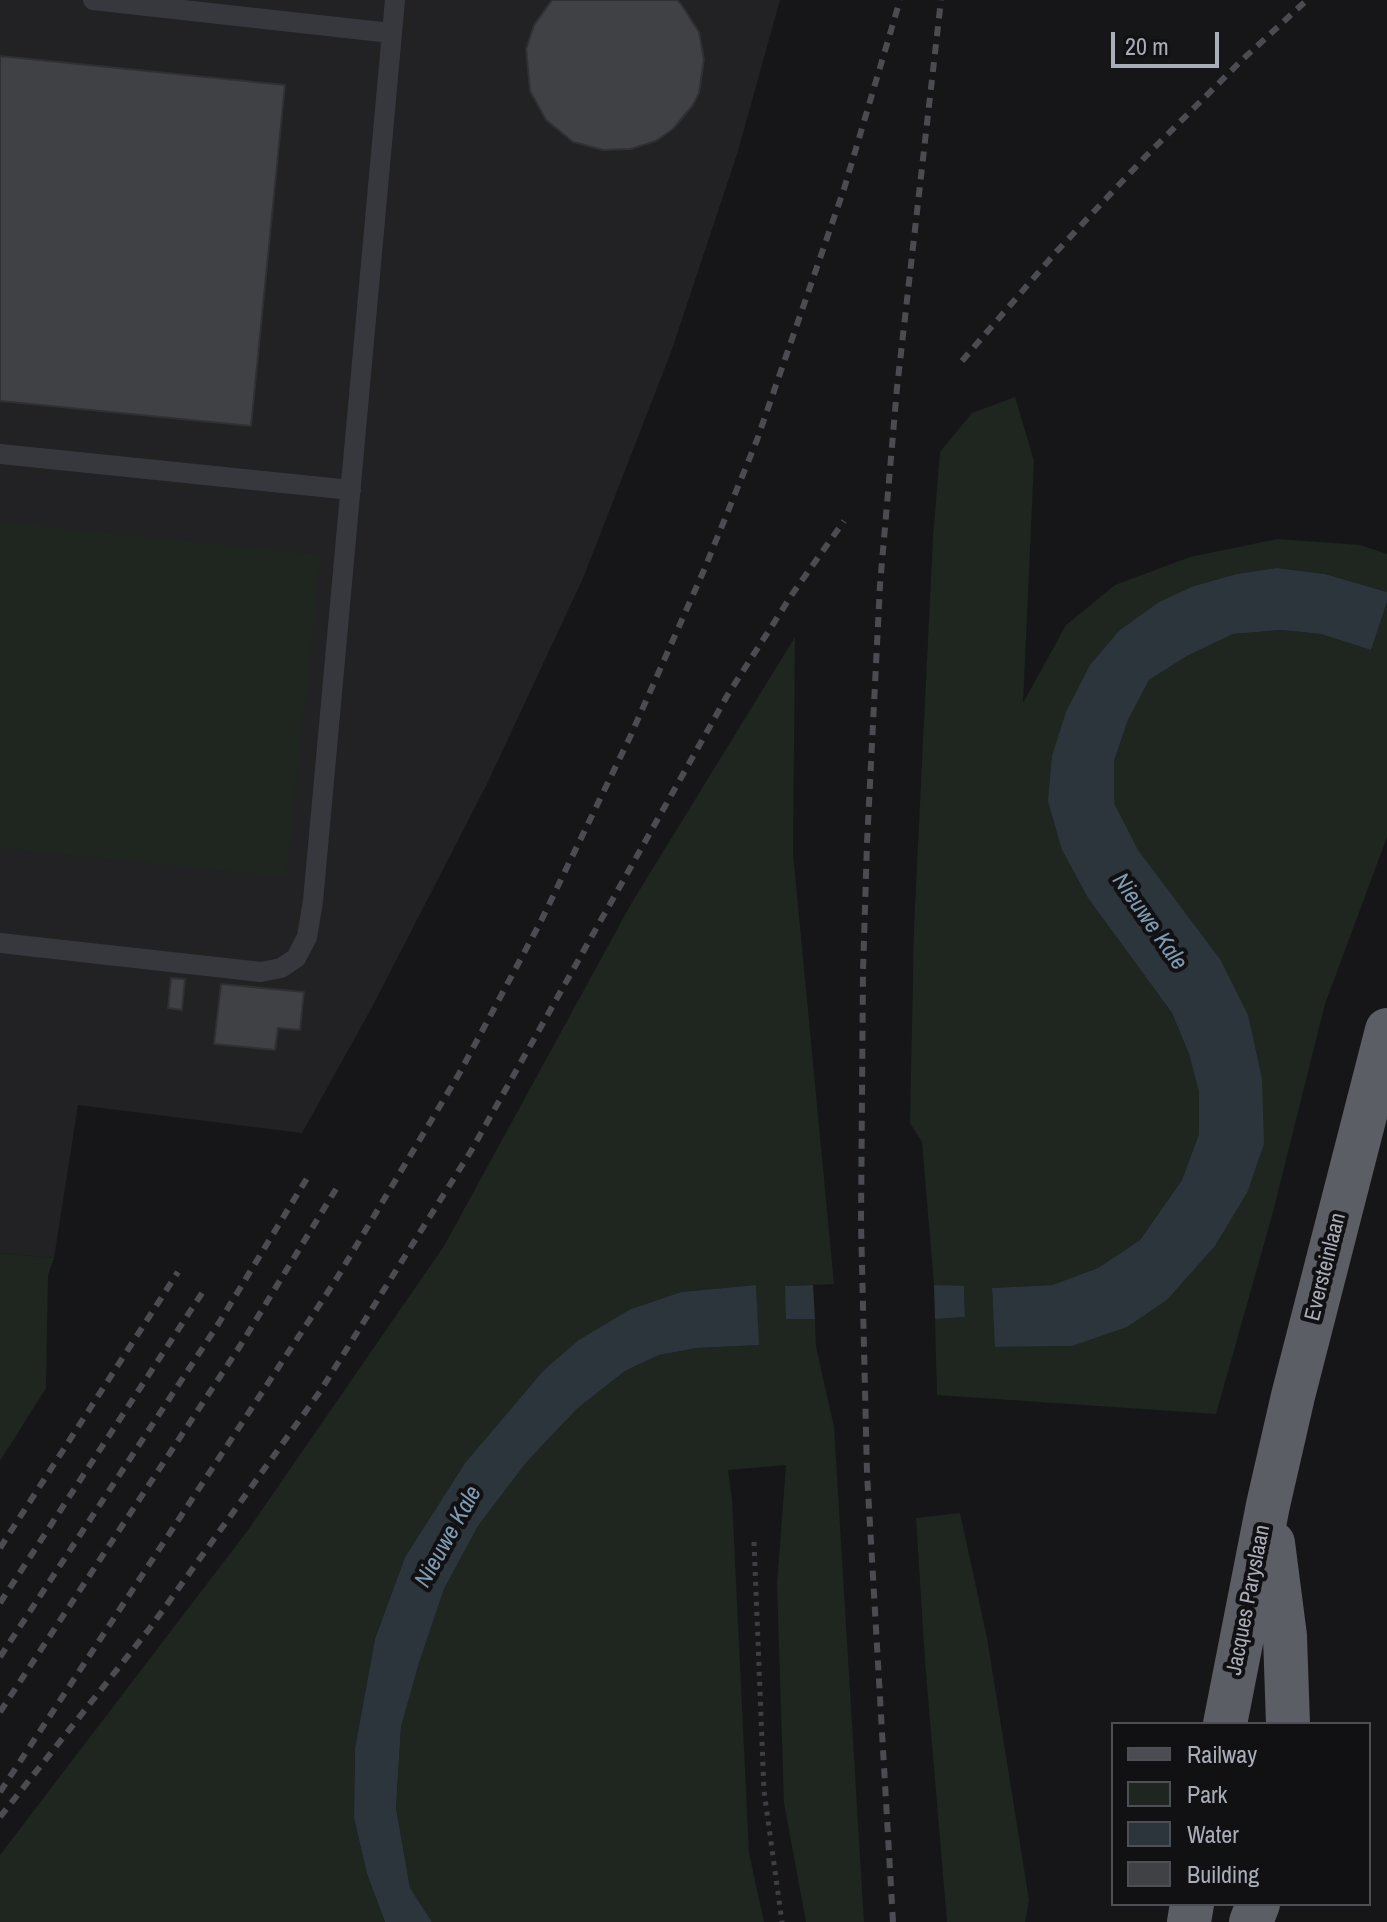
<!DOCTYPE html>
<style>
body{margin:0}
#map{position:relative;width:1387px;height:1922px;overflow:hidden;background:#161618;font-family:"Archivo Narrow",sans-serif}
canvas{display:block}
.legend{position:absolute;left:1111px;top:1722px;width:260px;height:184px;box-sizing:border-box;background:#111113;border:2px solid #4d4f55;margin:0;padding:10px 14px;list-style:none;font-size:24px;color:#a8adb8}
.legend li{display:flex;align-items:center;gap:16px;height:40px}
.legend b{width:40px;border:2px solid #4d4f55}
.scale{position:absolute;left:1111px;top:32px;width:108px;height:36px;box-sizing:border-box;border:4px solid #a8adb8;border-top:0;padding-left:10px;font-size:24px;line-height:28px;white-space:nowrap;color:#a8adb8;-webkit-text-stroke:6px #111113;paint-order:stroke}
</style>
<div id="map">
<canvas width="1387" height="1922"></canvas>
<ul class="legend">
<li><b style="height:10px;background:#4a4c52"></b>Railway</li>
<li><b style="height:22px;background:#1e261f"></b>Park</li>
<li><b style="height:22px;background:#2c353c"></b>Water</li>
<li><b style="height:22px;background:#404145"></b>Building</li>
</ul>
<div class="scale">20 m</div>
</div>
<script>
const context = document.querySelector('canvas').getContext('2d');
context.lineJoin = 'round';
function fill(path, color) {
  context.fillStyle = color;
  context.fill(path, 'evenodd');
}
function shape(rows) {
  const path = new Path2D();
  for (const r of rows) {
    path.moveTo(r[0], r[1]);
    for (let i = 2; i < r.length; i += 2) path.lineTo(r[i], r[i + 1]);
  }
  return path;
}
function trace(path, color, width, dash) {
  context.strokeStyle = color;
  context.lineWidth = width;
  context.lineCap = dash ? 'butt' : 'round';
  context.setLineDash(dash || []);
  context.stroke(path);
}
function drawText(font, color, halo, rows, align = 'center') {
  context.font = font + ' "Archivo Narrow",sans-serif';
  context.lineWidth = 8;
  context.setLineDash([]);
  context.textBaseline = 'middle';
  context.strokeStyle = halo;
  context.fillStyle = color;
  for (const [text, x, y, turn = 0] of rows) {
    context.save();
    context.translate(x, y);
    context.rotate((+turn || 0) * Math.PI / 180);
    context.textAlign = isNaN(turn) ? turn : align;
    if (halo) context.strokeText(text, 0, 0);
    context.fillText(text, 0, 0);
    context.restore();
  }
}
const built = shape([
 [0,0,780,0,738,151,671,352,584,576,487,784,371,1009,302,1133,78,1105,54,1258,0,1253]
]);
const green = shape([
 [1015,397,1034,461,1023,703,1066,625,1115,585,1190,557,1277,539,1360,545,1387,554,1387,592,1325,574,1277,568,1236,574,1194,586,1062,850,1088,898,1172,1013,1189,1054,1199,1092,1199,1134,1182,1180,1140,1240,1098,1268,1052,1285,992,1288,996,1347,1072,1346,1168,1299,1215,1246,1247,1193,1220,959,1138,851,1114,803,1114,761,1128,720,1149,680,1187,656,1233,634,1281,630,1321,634,1371,650,1387,602,1387,837,1325,1004,1273,1212,1216,1414,937,1395,935,1319,965,1317,964,1287,934,1285,922,1142,910,1123,914,927,933,537,940,452,972,413],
 [0,522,321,555,286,877,0,848],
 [795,637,793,853,834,1284,786,1286,786,1319,815,1319,816,1347,834,1427,864,1922,806,1922,784,1803,777,1583,786,1465,728,1470,732,1499,749,1853,764,1922,432,1922,410,1888,396,1808,401,1727,419,1663,444,1589,478,1526,525,1464,551,1436,578,1408,625,1371,659,1355,697,1348,758,1345,756,1285,681,1292,631,1309,543,1371,465,1463,405,1557,375,1639,355,1748,354,1818,367,1874,385,1922,0,1922,0,1855,248,1530,444,1246,631,904],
 [0,1253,54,1258,48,1275,46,1388,0,1461],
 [960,1513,987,1638,1029,1900,1025,1922,947,1922,925,1661,916,1518]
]);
const water = shape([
 [1277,568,1325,574,1387,592,1387,602,1371,650,1321,634,1281,630,1233,634,1187,656,1149,680,1128,720,1114,761,1114,803,1138,850,1220,959,1248,1015,1262,1079,1264,1144,1247,1193,1215,1246,1168,1299,1127,1327,1072,1346,995,1347,992,1288,1052,1285,1098,1268,1140,1240,1182,1180,1199,1134,1199,1092,1189,1054,1172,1013,1088,898,1062,850,1048,801,1052,756,1066,712,1090,665,1119,631,1159,602,1194,586,1236,574],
 [756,1285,759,1345,697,1348,659,1355,625,1371,578,1408,551,1436,525,1464,478,1526,444,1589,419,1663,401,1727,396,1808,410,1888,432,1922,385,1922,367,1874,354,1818,355,1748,375,1639,405,1557,465,1463,543,1371,579,1340,631,1309,681,1292],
 [813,1285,815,1319,786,1319,785,1286],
 [934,1285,964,1286,965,1317,935,1319]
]);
const building = shape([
 [552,0,677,0,681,4,699,32,704,59,699,93,693,105,673,129,656,141,631,149,603,150,573,142,546,120,530,91,526,49,534,25,552,0],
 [0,56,285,85,251,426,0,401,0,56],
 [171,978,185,979,182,1010,168,1008,171,978],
 [221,984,304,992,300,1030,278,1028,275,1050,214,1044,221,984]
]);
const path = shape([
 [754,1542,764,1791,782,1922]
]);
const service = shape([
 [93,0,391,33],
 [0,454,351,490],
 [0,943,261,972,281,968,296,958,307,937,313,901,395,0]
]);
const trunk = shape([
 [1273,1543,1285,1636,1288,1724],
 [1225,1724,1268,1505,1293,1396,1387,1030],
 [1189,1922,1192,1904],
 [1251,1922,1258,1904]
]);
const rail = shape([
 [962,361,1057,251,1146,156,1242,60,1307,0],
 [0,1548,178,1272],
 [0,1603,204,1290],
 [0,1657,217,1326,309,1175],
 [0,1712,240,1346,336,1189],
 [0,1792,337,1278,459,1074,540,923,630,737,704,570,757,440,844,189,900,0],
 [0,1817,150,1628,321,1390,471,1151,727,696,793,593,844,521],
 [893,1922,867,1473,861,1223,863,971,867,843,880,585,897,388,941,0]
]);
const streetNames = [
 ["Eversteinlaan",1326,1267,-76],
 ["Jacques Paryslaan",1249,1600,-79]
];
const waterNames = [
 ["Nieuwe Kale",1149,922,55],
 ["Nieuwe Kale",449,1537,-61]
];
fill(built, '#222225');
fill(green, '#1e261f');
fill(water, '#2c353c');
fill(building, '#404145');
trace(building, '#303034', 2);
trace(path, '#3d3f44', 5, [4, 6]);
trace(service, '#37383d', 20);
trace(trunk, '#5b5e65', 44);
trace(rail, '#4a4c52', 6, [10, 8]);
drawText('22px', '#a8adb8', '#111113', streetNames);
drawText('italic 24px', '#7f9bb3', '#111113', waterNames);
</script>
